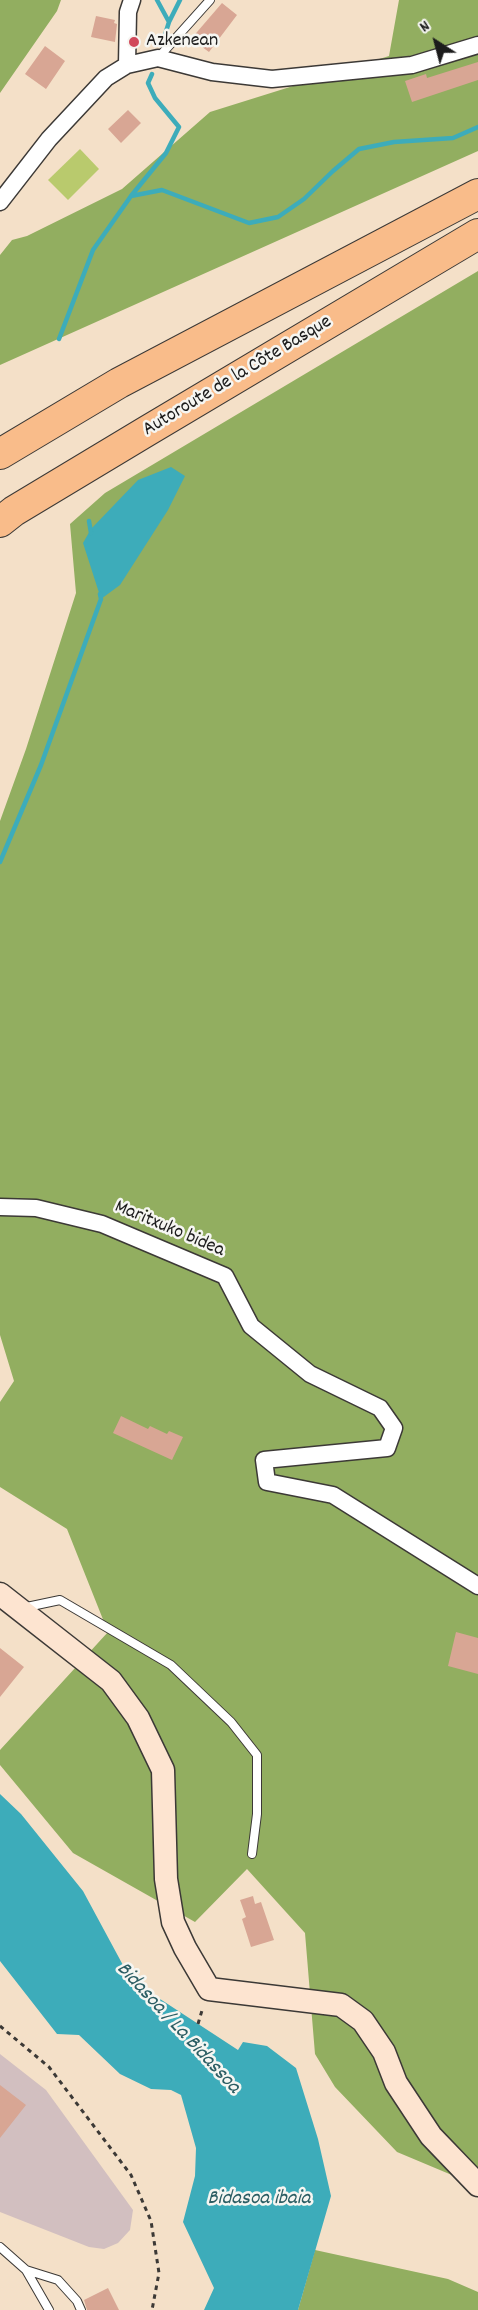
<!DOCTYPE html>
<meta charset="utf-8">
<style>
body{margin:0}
#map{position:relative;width:478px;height:2310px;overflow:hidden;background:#f4e0c8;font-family:Dekko,sans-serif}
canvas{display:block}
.north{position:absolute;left:406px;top:12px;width:60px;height:60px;-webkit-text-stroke:4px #f6f6f2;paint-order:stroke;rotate:324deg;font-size:16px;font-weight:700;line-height:24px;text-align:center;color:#1c1c1c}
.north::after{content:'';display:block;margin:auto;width:21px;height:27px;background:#1c1c1c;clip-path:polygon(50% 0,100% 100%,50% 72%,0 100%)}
</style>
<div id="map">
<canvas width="478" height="2310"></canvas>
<div class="north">N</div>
</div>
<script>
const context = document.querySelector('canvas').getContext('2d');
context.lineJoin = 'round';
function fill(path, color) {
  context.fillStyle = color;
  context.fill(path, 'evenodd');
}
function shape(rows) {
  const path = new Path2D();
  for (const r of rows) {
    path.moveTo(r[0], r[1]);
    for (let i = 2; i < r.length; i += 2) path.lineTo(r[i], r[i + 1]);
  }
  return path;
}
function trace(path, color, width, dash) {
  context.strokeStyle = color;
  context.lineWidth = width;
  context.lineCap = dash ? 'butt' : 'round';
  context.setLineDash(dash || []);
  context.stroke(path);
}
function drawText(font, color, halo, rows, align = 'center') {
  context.font = font + ' Dekko,sans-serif';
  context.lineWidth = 5;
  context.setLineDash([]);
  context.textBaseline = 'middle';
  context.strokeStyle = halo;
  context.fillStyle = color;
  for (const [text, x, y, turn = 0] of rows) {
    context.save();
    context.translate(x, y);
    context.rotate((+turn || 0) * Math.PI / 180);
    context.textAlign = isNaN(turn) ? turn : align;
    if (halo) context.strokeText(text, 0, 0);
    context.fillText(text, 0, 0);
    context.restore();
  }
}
const industrial = shape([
 [0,2054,46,2090,133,2210,130,2230,118,2243,104,2249,89,2247,0,2212]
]);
const green = shape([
 [80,149,99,169,68,200,48,180]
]);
const forest = shape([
 [0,0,61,0,57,11,0,93],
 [399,0,478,0,478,151,0,365,0,255,12,240,27,236,122,189,210,112,389,56],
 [478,271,478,2186,397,2152,335,2087,315,2054,305,1933,247,1869,195,1922,73,1853,0,1765,0,1750,108,1632,67,1529,0,1487,0,1402,14,1381,0,1335,0,821,26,749,76,593,70,524,105,493],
 [315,2250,448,2279,478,2292,478,2310,298,2310]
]);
const water = shape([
 [171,467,185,476,168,510,120,585,101,599,83,543,91,529,138,480],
 [0,1794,21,1814,83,1891,131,1980,238,2050,243,2042,267,2046,296,2068,318,2139,331,2196,298,2310,204,2310,214,2288,183,2222,195,2176,196,2148,181,2095,171,2090,151,2089,120,2074,79,2035,57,2034,0,1961]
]);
const stream = shape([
 [157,0,169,22,162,44],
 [169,22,180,0],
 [131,196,162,190,249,223,278,217,304,199,333,171,359,149,394,142,453,138,478,127],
 [59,339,93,250,131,196,166,153,179,127,155,98,148,83,152,74],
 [89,521,91,533],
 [0,862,41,765,101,599,100,594]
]);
const building = shape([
 [222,3,237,15,209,52,191,39],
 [96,16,115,20,114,23,117,24,115,42,91,37],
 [45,46,65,61,46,89,25,74],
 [478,62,478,80,412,102,405,81,426,74,427,78],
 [128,110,141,123,121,143,108,129],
 [121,1416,148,1429,150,1426,167,1434,169,1431,183,1437,172,1460,113,1433],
 [456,1632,478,1638,478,1674,448,1666],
 [0,1648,24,1667,0,1697],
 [253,1896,255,1904,261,1902,274,1940,251,1947,242,1919,246,1917,240,1900],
 [0,2085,26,2105,0,2138],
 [108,2288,119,2310,87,2310,84,2300]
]);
const path = shape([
 [198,2024,203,2007],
 [0,2026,49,2067,131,2175,151,2221,159,2273,152,2310]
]);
const lane = shape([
 [158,58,210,0],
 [22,1608,60,1600,171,1665,231,1722,257,1755,257,1814,252,1854],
 [0,2247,26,2270,58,2280,77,2301,81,2310],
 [26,2270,49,2310]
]);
const street = shape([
 [127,65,128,12,132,0],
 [0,202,49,139,106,78,127,65,158,58,212,72,272,79,412,65,478,45],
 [0,1207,36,1208,102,1224,225,1276,251,1326,310,1374,380,1408,394,1428,387,1448,264,1460,267,1482,333,1495,478,1586]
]);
const secondary = shape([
 [0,1594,111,1681,138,1718,163,1770,166,1879,173,1922,185,1948,209,1989,341,2005,363,2021,384,2052,396,2083,431,2136,478,2185]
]);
const highway = shape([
 [0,454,119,383,478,194],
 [0,522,14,511,147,431,478,234]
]);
const markers = [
 [134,42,6,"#d1495b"]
];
const poiNames = [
 ["Azkenean",146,42]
];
const streetNames = [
 ["Autoroute de la Côte Basque",238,377,-31],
 ["Maritxuko bidea",169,1230,23]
];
const waterNames = [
 ["Bidasoa / La Bidassoa",177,2029,47],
 ["Bidasoa ibaia",259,2200]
];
fill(industrial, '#d2bfc0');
fill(green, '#b9ca6d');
fill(forest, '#92ae60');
fill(water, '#3dacba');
trace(stream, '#3dacba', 4.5);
fill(building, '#d8a694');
trace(lane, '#3c3936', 10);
trace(street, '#3c3936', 19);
trace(secondary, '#3c3936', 25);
trace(highway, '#3c3936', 32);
trace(path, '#3c3936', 3, [4.5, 4.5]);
trace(lane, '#fff', 8);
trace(street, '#fff', 16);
trace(secondary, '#fde4d0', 22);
trace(highway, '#f9bc8a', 30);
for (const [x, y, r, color] of markers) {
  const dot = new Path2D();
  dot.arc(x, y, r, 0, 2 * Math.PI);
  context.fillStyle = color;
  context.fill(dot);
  trace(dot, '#f6f6f2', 2);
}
drawText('20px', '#1c1c1c', '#f6f6f2', poiNames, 'left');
drawText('20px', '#1c1c1c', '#f6f6f2', streetNames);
drawText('italic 21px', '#2b5d63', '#f6f6f2', waterNames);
</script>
